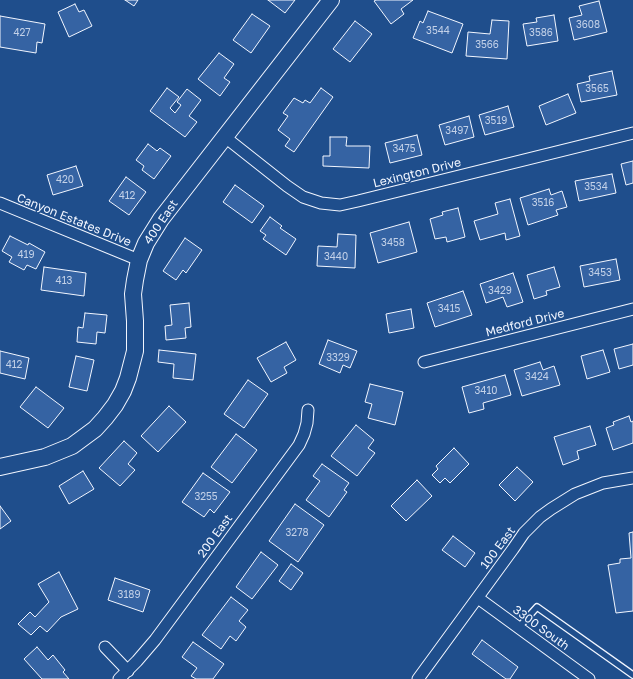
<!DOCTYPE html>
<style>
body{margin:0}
canvas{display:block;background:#1f4e8c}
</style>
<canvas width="633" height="679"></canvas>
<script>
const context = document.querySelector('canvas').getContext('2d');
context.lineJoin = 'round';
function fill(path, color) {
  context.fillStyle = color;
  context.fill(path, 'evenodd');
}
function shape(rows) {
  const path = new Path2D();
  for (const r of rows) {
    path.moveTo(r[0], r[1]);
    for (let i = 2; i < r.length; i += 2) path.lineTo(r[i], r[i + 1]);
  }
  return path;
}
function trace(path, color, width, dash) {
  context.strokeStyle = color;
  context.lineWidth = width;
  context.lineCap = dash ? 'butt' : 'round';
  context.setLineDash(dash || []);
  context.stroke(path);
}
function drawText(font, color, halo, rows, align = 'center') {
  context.font = font + ' "Golos Text",sans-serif';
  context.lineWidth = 3;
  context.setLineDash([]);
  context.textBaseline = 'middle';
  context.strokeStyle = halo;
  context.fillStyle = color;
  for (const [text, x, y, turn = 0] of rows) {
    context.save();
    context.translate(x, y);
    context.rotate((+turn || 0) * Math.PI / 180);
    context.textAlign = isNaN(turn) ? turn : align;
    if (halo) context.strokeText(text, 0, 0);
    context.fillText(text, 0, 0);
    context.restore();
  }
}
const building = shape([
 [125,0,138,0,134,6,125,0],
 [268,0,295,0,285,13,268,0],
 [376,0,413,0,401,9,404,14,391,24,374,1,376,0],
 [599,1,607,32,574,40,569,18,582,15,579,6,599,1],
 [75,4,79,12,84,10,92,26,69,37,58,12,75,4],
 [428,11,463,24,452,53,413,38,420,21,423,23,428,11],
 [252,14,270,26,251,53,233,40,252,14],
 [554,15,558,41,527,46,523,24,537,22,536,18,554,15],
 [0,16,45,24,42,43,37,42,36,53,0,47,0,16],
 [492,20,509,21,507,59,466,56,468,32,490,34,492,20],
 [355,21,372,34,350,62,333,49,355,21],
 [219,53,234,64,224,78,230,82,220,96,198,79,219,53],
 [612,71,617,95,581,102,577,84,590,81,589,76,612,71],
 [167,88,179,97,170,108,175,113,181,105,177,102,187,89,201,100,189,116,197,122,185,137,150,111,167,88],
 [321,88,333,97,294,152,285,146,290,139,278,130,288,116,283,113,294,98,303,103,305,100,310,103,321,88],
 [568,94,576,113,546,125,539,106,568,94],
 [508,106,514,127,485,135,479,115,508,106],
 [469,116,474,137,445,145,439,125,469,116],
 [417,135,422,155,390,163,385,143,417,135],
 [330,137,347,137,346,146,370,146,369,168,323,166,323,156,330,156,330,137],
 [148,144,157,151,160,148,171,156,154,179,142,170,144,166,136,160,148,144],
 [633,161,633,183,626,185,621,164,633,161],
 [76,166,83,186,53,195,47,175,76,166],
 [612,174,616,193,579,201,575,181,612,174],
 [126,177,146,192,129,215,109,201,126,177],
 [235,185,264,206,252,223,223,202,235,185],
 [549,189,551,195,562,191,567,207,556,210,558,215,528,225,520,198,549,189],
 [510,199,520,236,506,240,505,233,480,240,474,221,498,214,495,203,510,199],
 [458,208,465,237,447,242,446,237,435,239,430,219,443,215,442,212,458,208],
 [270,217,282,226,280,228,296,239,286,255,263,239,266,235,260,231,270,217],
 [409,222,417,252,378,263,370,233,409,222],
 [338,234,356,235,355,268,317,266,318,246,337,247,338,234],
 [10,236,28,245,29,243,45,252,36,269,27,265,24,270,9,262,12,257,2,251,10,236],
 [185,238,202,250,186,273,183,270,176,280,163,271,185,238],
 [616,259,620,280,584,287,580,266,616,259],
 [44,267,86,273,84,296,41,290,44,267],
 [554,267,560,287,546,291,547,295,534,299,527,275,554,267],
 [513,273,523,302,507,307,503,297,486,303,480,284,513,273],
 [463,291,472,315,435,327,427,303,463,291],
 [189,303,191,327,185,328,186,338,166,340,165,326,172,325,170,305,189,303],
 [411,309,414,328,389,333,386,314,411,309],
 [85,313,107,315,105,333,97,332,96,344,77,342,78,327,83,328,85,313],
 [328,340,357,351,350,368,343,365,340,373,319,364,328,340],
 [286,342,296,360,284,367,287,373,271,382,257,358,286,342],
 [633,344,633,365,619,369,614,349,633,344],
 [159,350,196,354,193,380,173,378,174,364,158,362,159,350],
 [603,350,610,372,587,379,581,356,603,350],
 [0,351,29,358,25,379,0,373,0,351],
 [76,356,94,360,87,391,69,387,76,356],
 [540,362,543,370,554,366,560,385,522,396,514,370,540,362],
 [505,375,511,395,483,403,484,409,469,413,462,387,505,375],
 [248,380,268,394,244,428,224,414,248,380],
 [370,384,403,392,395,425,368,418,372,404,365,402,370,384],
 [36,387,64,408,48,428,20,407,36,387],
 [169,406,186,422,158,452,141,436,169,406],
 [629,416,631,422,633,421,633,443,613,450,606,428,614,425,613,422,629,416],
 [356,425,374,440,368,448,375,453,357,476,331,456,356,425],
 [590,426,596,445,577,451,579,459,563,465,554,437,590,426],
 [236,434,257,450,232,483,211,467,236,434],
 [124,441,137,453,128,464,135,470,120,486,99,468,124,441],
 [454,448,469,464,450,483,445,478,440,483,432,475,438,469,436,466,454,448],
 [322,464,349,483,344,490,347,492,329,517,306,500,320,481,313,476,322,464],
 [517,467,533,482,515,501,499,485,517,467],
 [83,471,94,489,69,504,59,486,83,471],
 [203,473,230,492,214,513,210,509,204,517,182,502,203,473],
 [417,480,432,496,406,521,391,506,417,480],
 [295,504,324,525,298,562,269,541,295,504],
 [0,506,11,521,0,529,0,506],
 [633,532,633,611,616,613,608,565,620,563,620,559,631,558,629,533,633,532],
 [453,536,475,553,465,567,442,550,453,536],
 [261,552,278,565,252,599,236,587,261,552],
 [291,564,303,573,291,590,279,581,291,564],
 [59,572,78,609,61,617,47,632,40,626,31,635,18,624,30,612,35,617,49,602,38,584,59,572],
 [115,578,150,590,143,612,108,600,115,578],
 [231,597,248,610,239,621,246,627,236,641,230,636,221,649,202,635,231,597],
 [482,640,518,667,510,679,506,679,472,654,482,640],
 [193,642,224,664,213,679,196,679,191,676,197,668,182,657,193,642],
 [37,647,48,660,53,655,65,670,63,672,69,679,42,679,24,659,37,647]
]);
const lane = shape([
 [519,627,537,607,633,675]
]);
const street = shape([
 [225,137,287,186,303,197,321,203,340,205,358,201,633,133],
 [0,203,139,260],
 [424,362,633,309],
 [478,598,589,679],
 [105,647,128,671],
 [119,679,137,661,155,640,299,445,304,434,307,423,308,410],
 [418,679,513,549,524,533,540,517,551,509,575,494,603,483,633,478]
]);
const secondary = shape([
 [0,467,45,457,72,446,95,429,105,418,115,405,123,391,128,378,135,351,135,321,133,294,135,280,139,260,146,243,161,219,331,0]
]);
const numberNames = [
 ["3608",588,25],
 ["3544",438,31],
 ["427",22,33],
 ["3586",541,33],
 ["3566",487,45],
 ["3565",597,89],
 ["3519",496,121],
 ["3497",457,131],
 ["3475",404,149],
 ["420",65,180],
 ["3534",596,187],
 ["412",127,196],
 ["3516",543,203],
 ["3458",393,243],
 ["419",26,255],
 ["3440",336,257],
 ["3453",600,273],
 ["413",64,281],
 ["3429",500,291],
 ["3415",449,309],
 ["3329",338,358],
 ["412",14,365],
 ["3424",537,377],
 ["3410",486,391],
 ["3255",206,497],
 ["3278",297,533],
 ["3189",129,595]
];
const streetNames = [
 ["Lexington Drive",417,173,-14],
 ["Canyon Estates Drive",74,220,22],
 ["400 East",161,222,-56],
 ["Medford Drive",525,323,-14],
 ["200 East",215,536,-54],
 ["100 East",498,548,-53],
 ["3300 South",541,628,36]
];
fill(building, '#3563a3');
trace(building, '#f2f6ff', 1);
trace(lane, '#f2f6ff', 8);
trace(street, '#f2f6ff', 13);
trace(secondary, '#f2f6ff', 18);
trace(lane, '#1f4e8c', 5.5);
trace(street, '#1f4e8c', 11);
trace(secondary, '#1f4e8c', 16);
drawText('10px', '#c3d1e8', null, numberNames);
drawText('12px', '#f2f6ff', '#1f4e8c', streetNames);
</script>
